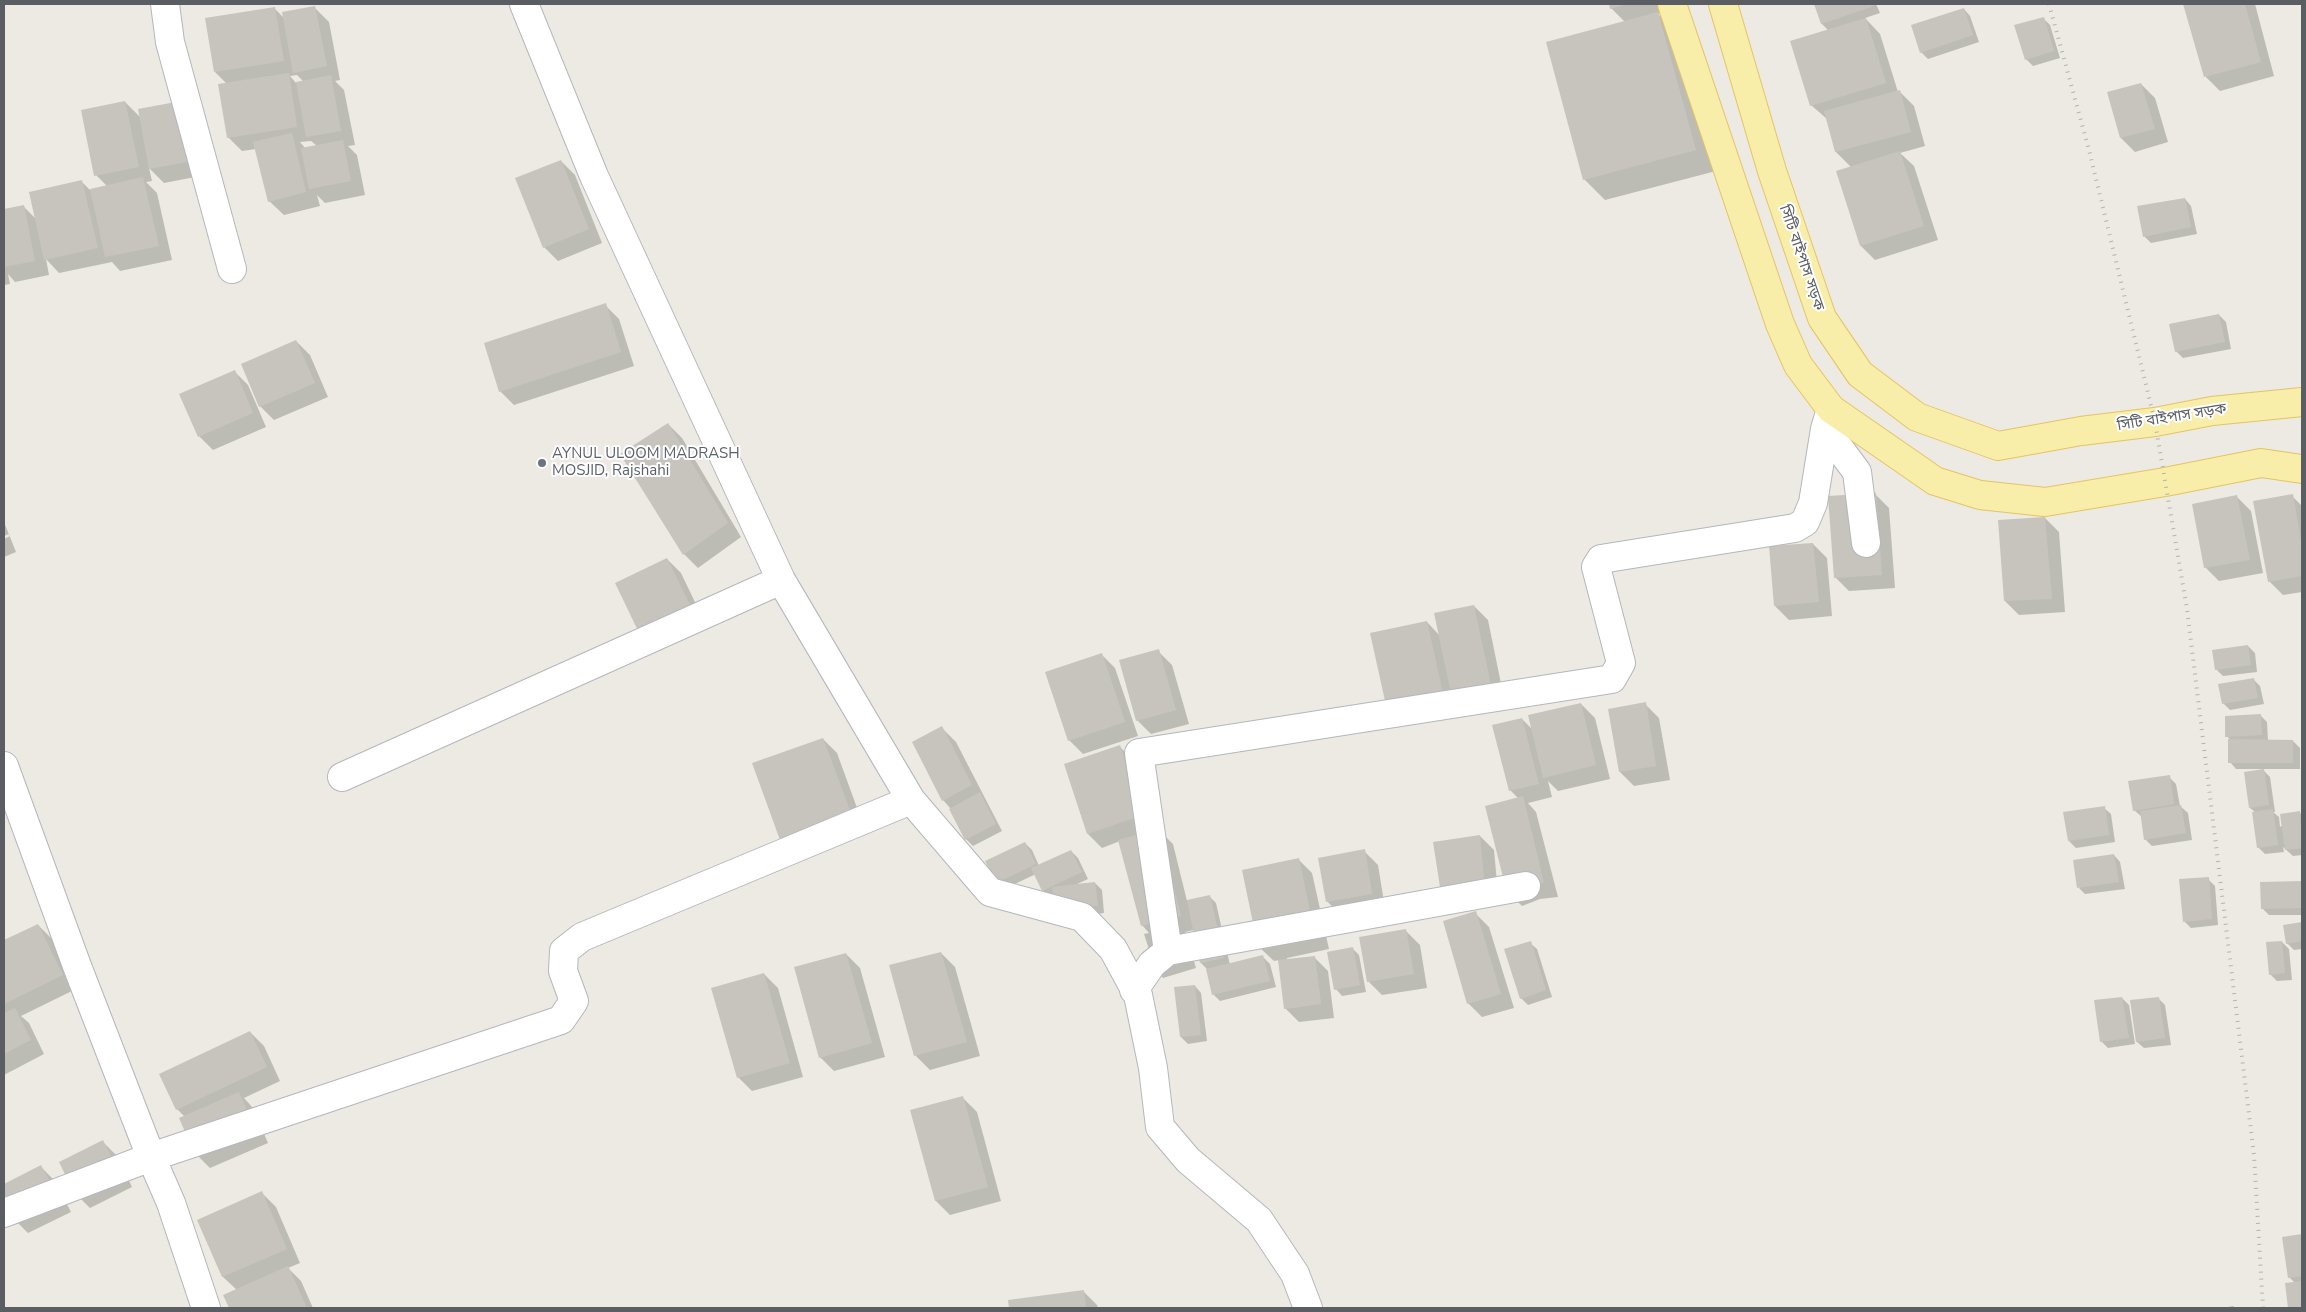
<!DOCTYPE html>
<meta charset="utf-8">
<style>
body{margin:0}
#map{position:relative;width:2306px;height:1312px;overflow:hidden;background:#eceae2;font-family:"Nunito Sans",sans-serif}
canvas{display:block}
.frame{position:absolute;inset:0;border:5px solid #5a5d61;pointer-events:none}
</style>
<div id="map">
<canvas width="2306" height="1312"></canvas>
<div class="frame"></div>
</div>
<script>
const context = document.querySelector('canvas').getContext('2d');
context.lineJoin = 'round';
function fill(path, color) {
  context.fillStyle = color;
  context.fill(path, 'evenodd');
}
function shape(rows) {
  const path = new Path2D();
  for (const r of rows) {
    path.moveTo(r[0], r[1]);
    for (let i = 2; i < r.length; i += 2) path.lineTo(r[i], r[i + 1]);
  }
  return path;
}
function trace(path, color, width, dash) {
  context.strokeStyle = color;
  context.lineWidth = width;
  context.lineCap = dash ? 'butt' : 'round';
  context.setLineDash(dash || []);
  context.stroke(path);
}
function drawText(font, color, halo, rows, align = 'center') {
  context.font = font + ' "Nunito Sans","Noto Sans Bengali",sans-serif';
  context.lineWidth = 4;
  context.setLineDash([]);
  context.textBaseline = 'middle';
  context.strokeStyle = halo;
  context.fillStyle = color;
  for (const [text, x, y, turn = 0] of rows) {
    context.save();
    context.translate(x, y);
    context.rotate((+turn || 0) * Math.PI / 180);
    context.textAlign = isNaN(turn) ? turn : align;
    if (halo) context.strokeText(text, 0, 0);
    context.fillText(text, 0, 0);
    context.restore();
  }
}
const shadow = shape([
 [1610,4,1662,4,1664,12,1658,14,1679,34,1716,171,1605,200,1584,179,1625,22,1611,8],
 [1815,4,1876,4,1880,13,1865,18,1880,34,1898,92,1900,92,1914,106,1925,146,1900,153,1914,166,1938,240,1875,260,1861,246,1851,167,1836,152,1827,119,1811,105,1829,31,1822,24],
 [2185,4,2255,4,2274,76,2220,91,2206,77],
 [315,8,329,22,340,80,335,81,344,90,355,145,348,146,357,155,365,195,325,203,317,195,320,206,284,215,269,201,256,149,242,151,228,137,227,84,215,72,275,9,284,18],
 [297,75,303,81,296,83,290,76],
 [311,141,317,146,305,148,300,142],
 [1964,9,1970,16,1979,42,1928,59,1921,52],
 [2043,18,2050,25,2060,58,2033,66,2026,59],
 [2141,84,2155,98,2168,142,2135,152,2121,138],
 [191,100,205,114,216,173,164,183,149,168,152,181,146,182,157,193,172,260,120,271,112,262,59,273,46,259,49,275,15,282,8,274,10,284,4,285,4,211,24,207,36,219,81,181,90,190,107,186,96,175,125,102,141,118],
 [561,161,575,175,602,243,558,261,544,247],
 [2185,199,2191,206,2197,234,2151,243,2144,236],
 [605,305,619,319,634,366,514,405,500,391],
 [2219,315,2226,322,2231,349,2183,358,2176,351],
 [296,341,310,355,328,397,274,420,260,406],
 [234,371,248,385,266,427,213,450,199,436],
 [668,424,682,438,741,537,698,568,684,554,622,454],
 [1875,494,1889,508,1895,588,1849,591,1835,577],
 [2292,496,2302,506,2302,592,2283,595,2269,581],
 [2237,497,2251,511,2263,573,2219,581,2205,567],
 [2045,518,2059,532,2065,612,2019,615,2005,601],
 [4,522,16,552,4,557,4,539,10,536,9,534,4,536],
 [1813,544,1827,558,1832,616,1789,620,1775,606],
 [667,559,681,573,707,627,657,652,643,638],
 [1474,606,1488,620,1506,708,1468,716,1455,703,1388,710,1427,622,1440,636],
 [2248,646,2255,653,2257,672,2223,676,2216,669],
 [1158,651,1172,665,1189,724,1151,734,1137,720],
 [1101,654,1115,668,1138,736,1083,754,1069,740],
 [2253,679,2260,686,2264,704,2230,710,2223,703],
 [1581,704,1595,718,1610,779,1558,791,1548,781,1552,797,1528,803,1536,812,1558,897,1540,899,1522,906,1508,892,1518,798,1510,790,1522,719,1533,730],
 [1645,704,1659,718,1670,780,1634,786,1620,772],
 [2261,716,2267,722,2268,741,2293,741,2300,748,2300,769,2262,769,2270,777,2275,812,2273,812,2279,817,2280,827,2299,812,2302,815,2302,855,2293,856,2283,847,2284,852,2265,854,2259,848,2254,811,2250,808,2261,769,2236,769,2230,762,2230,739,2226,736],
 [942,728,956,742,1002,831,973,846,966,839,951,809,943,800],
 [823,739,837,753,864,827,795,853],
 [1120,747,1134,761,1159,830,1173,844,1187,901,1209,896,1216,903,1230,965,1263,957,1270,964,1276,987,1220,1001,1213,994,1208,970,1201,963,1194,930,1185,932,1196,968,1163,978,1156,971,1144,934,1149,933,1142,925,1120,841,1102,848,1088,834],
 [2169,777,2176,784,2180,806,2188,813,2192,840,2152,846,2145,839,2142,817,2134,810],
 [2104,808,2111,814,2115,842,2076,848,2069,841],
 [1480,836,1494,850,1498,893,1488,908,1456,901],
 [1025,843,1032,850,1039,866,1071,851,1078,858,1088,879,1077,884,1095,883,1102,890,1104,913,1063,918,1043,890,1036,874,1004,889,997,882],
 [1364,851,1378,865,1385,908,1341,916,1327,901],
 [2114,855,2120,862,2125,889,2085,894,2079,888],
 [1298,859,1312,873,1329,949,1287,958,1287,960,1314,957,1328,971,1334,1018,1299,1022,1285,1008,1279,960,1274,961,1259,947],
 [2208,879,2215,886,2218,925,2191,928,2184,921],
 [2302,882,2302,915,2269,915,2262,908,2262,883],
 [1475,913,1489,927,1514,1008,1482,1017,1468,1003],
 [2302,923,2302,949,2294,950,2287,943,2285,926],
 [38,925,52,939,76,989,21,1016,29,1023,44,1054,4,1075,4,937,6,941],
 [1406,931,1420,945,1427,988,1382,995,1368,981],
 [2282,942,2289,949,2292,980,2277,981,2270,974],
 [1530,943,1537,949,1552,997,1528,1005,1521,998],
 [1352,948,1359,955,1366,992,1342,996,1336,989],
 [941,953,955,967,980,1056,930,1070,916,1056,890,966],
 [846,954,860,968,885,1057,834,1071,820,1057],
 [764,974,778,988,803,1077,752,1091,738,1077],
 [1195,986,1201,993,1207,1041,1188,1044,1181,1037],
 [2122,998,2129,1005,2135,1044,2108,1048,2101,1041],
 [2158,998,2165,1005,2171,1045,2144,1048,2136,1041],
 [250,1032,264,1046,280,1081,244,1098,253,1108,268,1143,210,1168,196,1154,185,1117,177,1109],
 [963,1098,977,1112,1001,1201,950,1215,936,1201,912,1111],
 [103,1142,117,1156,132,1187,90,1208,76,1194],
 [41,1167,55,1181,71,1212,28,1233,14,1219,4,1198,4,1185],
 [262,1193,276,1207,300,1263,288,1268,301,1281,313,1308,230,1308,225,1295,237,1290,223,1277,199,1221],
 [2302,1235,2302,1308,2290,1308,2286,1284,2295,1283,2289,1277,2284,1238],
 [1083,1291,1097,1305,1098,1308,1010,1308,1009,1301],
 [2233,1306,2236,1308,2223,1308]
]);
const building = shape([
 [1609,4,1628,4,1610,9],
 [1814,4,1873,4,1874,6,1821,24],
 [2183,4,2245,4,2261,62,2204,77],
 [315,6,327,66,293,73,282,12],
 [275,7,284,61,214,72,205,18],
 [1964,8,1973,35,1920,53,1911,25],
 [1658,12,1696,150,1583,180,1546,42],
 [2044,17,2054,51,2025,60,2014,25],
 [1866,18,1886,83,1810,106,1790,41],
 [289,73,297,127,227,138,218,84],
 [331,75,341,131,306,137,296,82],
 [2141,83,2155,129,2120,138,2107,92],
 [1900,90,1911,132,1835,152,1824,111],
 [192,99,203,159,149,169,138,109],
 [125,101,139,167,94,176,81,110],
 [292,133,306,192,268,202,253,142],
 [343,140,351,181,309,189,301,148],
 [1900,151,1924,226,1860,246,1836,171],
 [561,160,589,229,543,248,515,178],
 [143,177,159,246,105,257,90,189],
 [82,180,98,248,44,260,29,192],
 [2185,198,2191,227,2143,237,2137,206],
 [24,205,35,261,4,267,4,209],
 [606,303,621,352,499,392,484,343],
 [2219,314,2225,342,2175,352,2169,324],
 [296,340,315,383,259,407,241,364],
 [235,370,253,413,198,437,179,394],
 [668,423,728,523,683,555,620,454],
 [1876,493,1882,575,1834,578,1828,496],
 [2293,494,2302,547,2302,576,2268,582,2253,501],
 [2237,495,2250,560,2204,568,2192,504],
 [2045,517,2052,599,2004,601,1998,520],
 [1813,543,1819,602,1774,606,1769,546],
 [667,558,694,613,642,639,615,583],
 [1474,605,1493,695,1453,703,1434,613],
 [1427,621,1444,698,1387,710,1370,633],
 [2248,645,2251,665,2215,670,2212,650],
 [1159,649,1176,710,1136,721,1119,660],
 [1102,653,1125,722,1068,741,1045,672],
 [2254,678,2258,698,2222,704,2218,684],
 [1646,702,1656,766,1619,772,1608,709],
 [1581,703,1596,765,1543,778,1528,715],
 [2261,714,2262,735,2225,737,2225,716],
 [1522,718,1539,784,1509,791,1492,725],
 [942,726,972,785,942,801,912,742],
 [823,738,851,813,780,840,752,763],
 [2228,739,2293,740,2293,763,2228,763],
 [1120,745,1143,815,1087,834,1064,764],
 [2264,769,2269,805,2249,808,2244,772],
 [2170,775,2174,804,2133,811,2128,781],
 [980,792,996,824,965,840,949,809],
 [1523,796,1544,883,1526,886,1507,893,1485,806],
 [2181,805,2186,833,2144,840,2140,811],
 [2105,806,2109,835,2068,841,2063,812],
 [2273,809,2278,845,2257,848,2252,812],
 [2300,811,2302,848,2285,850,2280,814],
 [1159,829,1181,916,1141,926,1118,840],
 [1480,835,1484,879,1474,894,1440,887,1433,842],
 [1025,842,1036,864,996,883,985,861],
 [1365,849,1372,894,1326,902,1318,858],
 [1071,850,1082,872,1042,891,1031,868],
 [2114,854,2119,882,2077,888,2073,860],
 [1299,858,1315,936,1258,947,1242,870],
 [2209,877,2212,919,2183,922,2179,879],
 [2302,881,2302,908,2261,909,2260,882],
 [1095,882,1098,906,1055,911,1052,887],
 [1210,895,1224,958,1200,963,1187,900],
 [1476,911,1501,994,1467,1004,1443,921],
 [2302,922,2302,941,2286,944,2283,925],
 [38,924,63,975,4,1004,4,940],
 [1406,929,1414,974,1367,982,1359,937],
 [1531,941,1546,990,1520,999,1504,949],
 [2282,941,2285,973,2269,975,2266,942],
 [1353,947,1360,985,1334,990,1327,952],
 [941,952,967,1042,914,1056,889,965],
 [846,953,872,1043,819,1058,794,967],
 [1263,955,1270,981,1212,995,1206,969],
 [1315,956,1321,1004,1284,1009,1278,960],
 [764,973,790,1063,737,1078,711,988],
 [1195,985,1201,1035,1180,1037,1174,987],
 [2122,997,2129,1038,2100,1042,2094,1000],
 [2159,997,2165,1038,2136,1042,2130,1000],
 [15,1008,31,1040,4,1054,4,1013],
 [250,1031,267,1067,176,1110,159,1074],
 [239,1092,255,1129,195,1155,179,1118],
 [963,1096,988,1187,935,1201,910,1110],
 [103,1140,119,1173,75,1195,59,1162],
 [41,1165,58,1198,4,1201,4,1184],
 [262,1191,287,1249,222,1277,197,1220],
 [2302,1234,2302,1276,2288,1278,2282,1237],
 [288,1266,307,1308,229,1308,223,1295],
 [2302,1281,2302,1308,2288,1308,2285,1283],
 [1084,1290,1086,1308,1009,1308,1008,1300]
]);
const street = shape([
 [165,4,170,42,232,269],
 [524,4,594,176,781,580,911,800,990,892,1082,917,1113,949,1138,995,1153,1068,1160,1127,1188,1160,1259,1220,1295,1274,1308,1308],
 [1825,429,1857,472,1866,543],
 [4,766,77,966,151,1157,171,1203,206,1308],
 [342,777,781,580],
 [1168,951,1526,886],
 [1134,990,1152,964,1168,951,1139,753,1612,679,1621,663,1596,567,1601,559,1795,528,1805,522,1813,503,1825,429,1831,409],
 [4,1213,151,1157,561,1020,574,1001,563,971,564,951,582,937,911,800]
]);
const primary = shape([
 [1672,4,1780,324,1798,365,1831,409,1935,481,1980,495,2045,502,2165,482,2261,463,2302,469],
 [1723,4,1772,171,1822,318,1860,374,1917,417,1998,446,2081,431,2155,422,2212,411,2302,402]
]);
const rail = shape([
 [2049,4,2089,150,2155,422,2187,609,2254,1155,2263,1308]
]);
const markers = [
 [542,463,5,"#6b7280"]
];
const streetNames = [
 ["সিটি বাইপাস সড়ক",1801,258,71],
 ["সিটি বাইপাস সড়ক",2172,418,-9]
];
const worshipNames = [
 ["AYNUL ULOOM MADRASH",552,454],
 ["MOSJID, Rajshahi",552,471]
];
fill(shadow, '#0003');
fill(building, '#c7c4be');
trace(street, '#b4b7bb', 30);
trace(primary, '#e5c461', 30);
trace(street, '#fff', 28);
trace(primary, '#f8eeaa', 28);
trace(rail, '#b2b3b3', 4, [1, 6]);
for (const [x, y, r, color] of markers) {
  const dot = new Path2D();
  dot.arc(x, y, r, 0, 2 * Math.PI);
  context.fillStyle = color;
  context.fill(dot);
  trace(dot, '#fff', 2);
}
drawText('15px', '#5a5d61', '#fff', streetNames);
drawText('15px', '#5b616d', '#fff', worshipNames, 'left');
</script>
